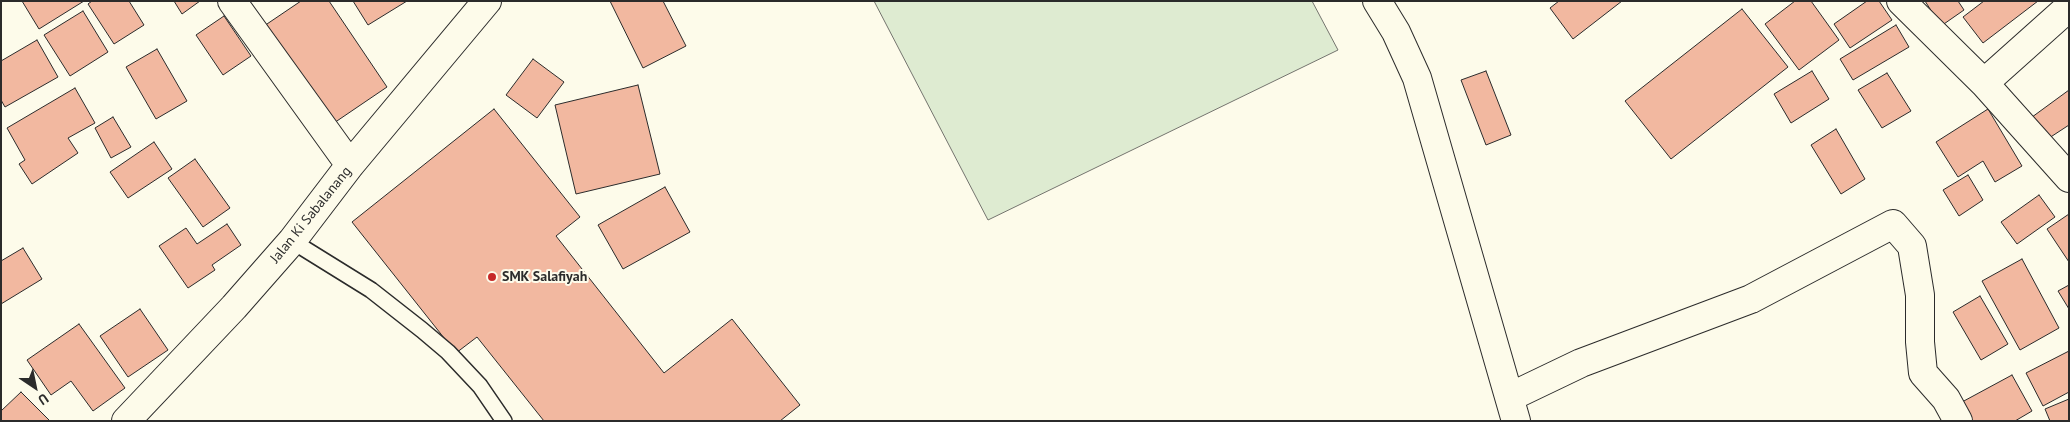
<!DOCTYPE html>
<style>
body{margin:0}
#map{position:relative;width:2070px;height:422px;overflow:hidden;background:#fdfbea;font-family:"PT Sans",sans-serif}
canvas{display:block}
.frame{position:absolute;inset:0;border:2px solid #2b2b2b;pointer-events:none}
.north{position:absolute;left:10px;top:362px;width:50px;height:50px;-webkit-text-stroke:4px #fdfbea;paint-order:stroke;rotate:146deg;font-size:14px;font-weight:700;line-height:20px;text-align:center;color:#2b2b2b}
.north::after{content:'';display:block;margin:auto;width:18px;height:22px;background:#2b2b2b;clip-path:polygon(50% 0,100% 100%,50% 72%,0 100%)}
</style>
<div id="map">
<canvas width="2070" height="422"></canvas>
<div class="frame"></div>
<div class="north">U</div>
</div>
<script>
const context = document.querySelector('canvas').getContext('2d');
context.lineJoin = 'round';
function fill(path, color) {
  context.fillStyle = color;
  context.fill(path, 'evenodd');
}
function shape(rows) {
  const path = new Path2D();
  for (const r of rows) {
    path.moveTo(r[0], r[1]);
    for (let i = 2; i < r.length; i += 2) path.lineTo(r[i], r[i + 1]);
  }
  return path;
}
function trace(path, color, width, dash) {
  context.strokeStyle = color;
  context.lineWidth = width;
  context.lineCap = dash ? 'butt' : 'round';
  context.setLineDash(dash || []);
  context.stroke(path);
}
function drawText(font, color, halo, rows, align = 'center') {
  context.font = font + ' "PT Sans",sans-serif';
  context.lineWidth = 4;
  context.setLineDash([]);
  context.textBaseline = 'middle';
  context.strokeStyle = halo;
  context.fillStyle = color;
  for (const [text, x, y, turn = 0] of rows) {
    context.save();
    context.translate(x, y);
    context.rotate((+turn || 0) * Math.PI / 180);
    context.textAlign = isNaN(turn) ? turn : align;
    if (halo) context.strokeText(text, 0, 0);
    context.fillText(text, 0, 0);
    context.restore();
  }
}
const green = shape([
 [874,1,1312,1,1338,50,988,220,874,1]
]);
const building = shape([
 [22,1,84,1,39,29,22,1],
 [92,1,129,1,144,25,114,44,88,4,92,1],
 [174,1,200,1,182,14,174,1],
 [301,1,329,1,387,87,331,125,264,26,301,1],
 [353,1,407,1,368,25,353,1],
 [610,1,663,1,686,46,643,68,610,1],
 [1559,1,1622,1,1573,39,1550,8,1559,1],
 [1795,1,1811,1,1839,40,1799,70,1765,24,1795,1],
 [1867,1,1879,1,1892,20,1850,48,1834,24,1867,1],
 [1925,1,1958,1,1964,10,1941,26,1925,1],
 [1984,1,2038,1,1983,43,1963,17,1984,1],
 [1742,9,1788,67,1671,159,1625,101,1742,9],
 [83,11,108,52,70,76,44,35,83,11],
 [224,16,251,56,223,75,196,35,224,16],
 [1896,25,1909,47,1853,80,1840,59,1896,25],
 [37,40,58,77,5,107,1,100,1,61,37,40],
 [157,49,187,101,156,119,126,67,157,49],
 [533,59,564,82,537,118,506,95,533,59],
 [1486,71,1511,135,1486,145,1461,80,1486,71],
 [1812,71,1829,99,1791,123,1774,94,1812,71],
 [1887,73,1911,111,1882,128,1858,90,1887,73],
 [638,85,660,174,576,194,555,105,638,85],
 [75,88,95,123,68,138,78,153,32,184,19,164,25,160,7,128,75,88],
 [2069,90,2069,125,2043,142,2028,120,2069,90],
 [494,109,580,217,556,236,664,373,732,319,800,405,780,421,544,421,477,337,456,353,352,222,494,109],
 [1988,109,2022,166,1995,182,1983,161,1958,177,1936,142,1988,109],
 [113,117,131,147,111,158,95,128,113,117],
 [1836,129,1865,179,1841,194,1811,145,1836,129],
 [154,142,172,169,128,198,110,172,154,142],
 [195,159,230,208,203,227,168,178,195,159],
 [1968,175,1983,200,1959,216,1943,190,1968,175],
 [665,187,690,232,623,269,598,225,665,187],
 [2039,195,2055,217,2017,244,2001,222,2039,195],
 [2069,214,2069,262,2047,229,2069,214],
 [227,224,241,245,212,265,215,270,188,288,159,246,186,228,197,244,227,224],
 [23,248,42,279,1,304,1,261,23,248],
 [2022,259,2059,328,2020,350,1982,281,2022,259],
 [2069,285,2069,309,2058,291,2069,285],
 [1980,296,2008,344,1981,360,1953,312,1980,296],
 [140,309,168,350,128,377,100,336,140,309],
 [79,324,125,388,93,411,71,381,51,395,27,360,79,324],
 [2069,351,2069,392,2043,406,2026,373,2069,351],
 [2012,375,2032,411,2015,421,1972,421,1962,402,2012,375],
 [21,392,50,421,1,421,1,411,21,392],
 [2069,399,2069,421,2050,421,2045,409,2069,399]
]);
const service = shape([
 [292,241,371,290,422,330,448,352,480,386,504,421]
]);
const minor = shape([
 [232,1,350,165],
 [1377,1,1396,32,1417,78,1516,421],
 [1901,1,1984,83,2069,178],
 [1984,83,2069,7],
 [1510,397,1581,363,1751,299,1893,224,1912,246,1920,295,1920,342,1923,373,1946,399,1958,421],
 [126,421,234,307,292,241,350,165,487,1]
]);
const markers = [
 [492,277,5,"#c62828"]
];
const streetNames = [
 ["Jalan Ki Sabalanang",311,215,-51]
];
const poiNames = [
 ["SMK Salafiyah",502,277]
];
fill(green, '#deebd1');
trace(green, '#74746e', 1);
fill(building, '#f2b8a0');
trace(building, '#2b2b2b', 1);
trace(service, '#2b2b2b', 18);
trace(minor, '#2b2b2b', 30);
trace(service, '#fdfbea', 15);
trace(minor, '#fdfbea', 28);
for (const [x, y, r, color] of markers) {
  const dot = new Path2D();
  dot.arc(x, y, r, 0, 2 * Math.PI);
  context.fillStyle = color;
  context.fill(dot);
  trace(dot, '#fdfbea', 2);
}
drawText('14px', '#2b2b2b', '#fdfbea', streetNames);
drawText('bold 14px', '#2b2b2b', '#fdfbea', poiNames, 'left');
</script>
